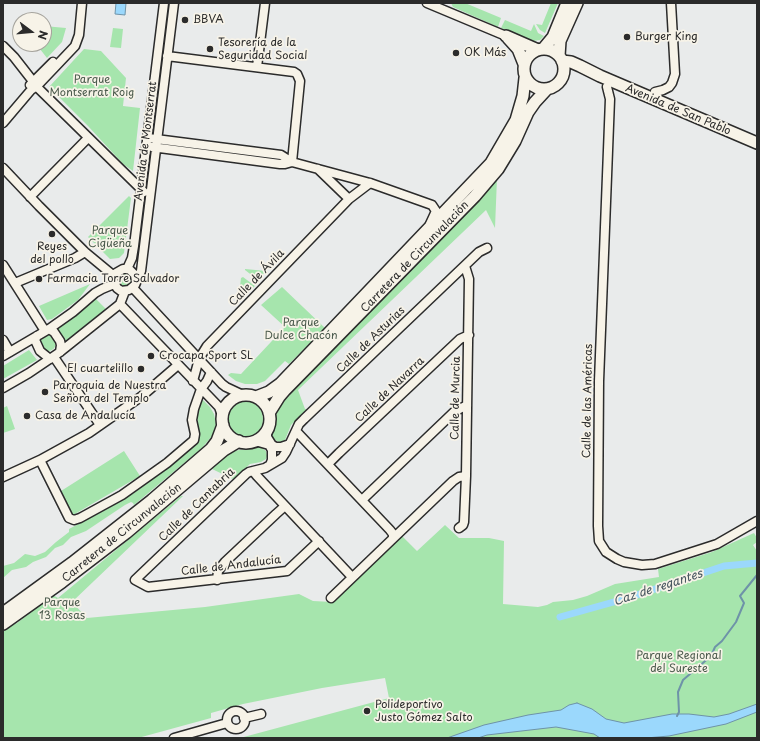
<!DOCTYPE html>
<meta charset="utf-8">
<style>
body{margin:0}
#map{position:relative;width:760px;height:741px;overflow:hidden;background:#e9ebeb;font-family:"Playpen Sans",sans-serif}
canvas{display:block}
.frame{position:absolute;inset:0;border:4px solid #2b2b2b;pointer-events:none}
.north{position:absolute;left:12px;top:12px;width:40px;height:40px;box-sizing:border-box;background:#f7f3e8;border:1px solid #a5a39c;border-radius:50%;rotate:106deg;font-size:11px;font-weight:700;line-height:16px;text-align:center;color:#2b2b2b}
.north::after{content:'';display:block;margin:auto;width:14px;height:18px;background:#2b2b2b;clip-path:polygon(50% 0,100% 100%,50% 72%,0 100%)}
</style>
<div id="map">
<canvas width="760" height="741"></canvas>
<div class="frame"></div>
<div class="north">N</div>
</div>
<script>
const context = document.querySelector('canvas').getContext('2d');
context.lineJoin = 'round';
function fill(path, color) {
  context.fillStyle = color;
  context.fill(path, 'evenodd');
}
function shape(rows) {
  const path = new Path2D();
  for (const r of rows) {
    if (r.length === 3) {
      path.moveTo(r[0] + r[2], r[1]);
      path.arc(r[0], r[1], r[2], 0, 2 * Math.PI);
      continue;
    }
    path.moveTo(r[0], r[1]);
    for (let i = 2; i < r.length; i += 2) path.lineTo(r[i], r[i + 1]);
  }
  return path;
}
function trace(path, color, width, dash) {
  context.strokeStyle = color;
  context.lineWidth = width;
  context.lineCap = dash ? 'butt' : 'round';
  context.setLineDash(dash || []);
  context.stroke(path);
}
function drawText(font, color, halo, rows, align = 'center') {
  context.font = font + ' "Playpen Sans",sans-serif';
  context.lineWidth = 3.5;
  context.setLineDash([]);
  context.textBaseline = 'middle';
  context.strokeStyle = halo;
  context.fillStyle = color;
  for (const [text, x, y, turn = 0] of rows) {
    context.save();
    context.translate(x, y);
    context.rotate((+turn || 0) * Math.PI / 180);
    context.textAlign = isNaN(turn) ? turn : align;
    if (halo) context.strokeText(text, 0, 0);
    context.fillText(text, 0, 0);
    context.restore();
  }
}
const green = shape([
 [451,3,465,3,501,18,498,27,453,7],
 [551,3,558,3,545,33,540,30,536,24,542,25],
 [505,20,531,31,534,24,538,33,544,36,540,40,533,41,501,28],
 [44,26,66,28,62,42,47,58,36,44,44,44],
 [113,28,123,29,121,48,110,47],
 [84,49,101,51,126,78,123,106,140,108,133,171,123,164,88,126,49,87],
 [497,178,495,228,486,210,298,390,305,409,307,409,291,425,285,440,279,442,275,440,272,435,277,412,281,404],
 [129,196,131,198,124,253,119,258,110,259,88,237],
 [245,269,266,271,258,280,245,270],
 [125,280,6],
 [243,277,255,286,247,293,239,295,241,278],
 [90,284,78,300,52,319,47,320,39,306],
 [282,287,325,328,289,364,285,361,265,381,257,384,245,384,236,381,228,375,231,373,241,374,285,327,261,305],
 [95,298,106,309,66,341,63,341,56,329],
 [48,343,8],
 [29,350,37,360,3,379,3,366],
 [202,399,210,407,214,414,216,424,212,436,202,448,134,505,133,503,131,502,125,505,86,531,71,537,63,545,55,548,46,557,33,562,26,567,12,570,3,578,3,566,14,563,25,554,35,556,45,552,56,542,69,532,69,529,107,509,134,493,196,445,199,440,199,435,197,416],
 [245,419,18],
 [7,406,15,429,3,433,3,408],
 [260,447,266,451,267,456,266,459,261,462,250,464,233,479,212,469,225,455,233,451],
 [124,451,140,476,73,515,61,491],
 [181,496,183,496,72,602,87,618,205,607,299,594,313,601,332,602,402,536,417,551,445,525,459,538,489,538,504,541,503,604,538,607,547,605,553,602,573,600,587,596,615,584,659,577,658,569,712,552,754,533,757,538,757,542,753,545,757,551,757,738,240,738,389,698,385,678,322,688,243,704,211,713,211,718,138,738,3,738,3,630,17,623,53,595,58,598]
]);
const water = shape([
 [116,3,126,3,125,15,115,14,116,3],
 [577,703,592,709,606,719,624,723,672,714,689,714,714,717,729,714,757,704,757,712,726,724,669,736,646,738,600,738,594,734,556,727,487,735,478,738,447,738,484,725,528,715,561,710,569,705,577,703]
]);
const stream = shape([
 [677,716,679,712,678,692,683,680,711,656,715,647,722,641,736,622,744,603,740,596,757,575]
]);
const canal = shape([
 [560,617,628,598,724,566,757,563]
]);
const street = shape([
 [427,3,506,36],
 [3,46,14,57,39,89,144,192],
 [167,56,294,72,297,74,300,81,292,162],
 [257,67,265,3],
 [30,85,53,62],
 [607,87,610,99,599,381,598,526,599,541,606,552,617,559,624,562,642,565,655,564,717,544,757,521],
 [655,92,663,90,669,87,672,83,675,74,671,3],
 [3,123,31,90,37,86,75,46,79,35,82,3],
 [148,138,281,155,292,162,370,183,432,205,436,211,430,224],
 [152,147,280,164,285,164,292,162],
 [3,168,39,206,85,252,114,276],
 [318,169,349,199],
 [30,197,88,138],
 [3,265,45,331],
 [127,269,132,258,134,246,164,3],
 [136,281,135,275,130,270,127,269,123,269,116,273,113,280,117,288,121,291,129,290,135,285,141,271,174,3],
 [15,283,75,258,85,252],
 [133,288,222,384,226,387,243,395],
 [120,304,219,407,222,415],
 [49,329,54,332,60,341,61,345,60,352],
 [37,336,35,340,40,351,50,359],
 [3,340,10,352],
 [3,356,49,329,73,312,95,293,102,289,114,284],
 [54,357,100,425],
 [193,381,199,359,207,346,349,199,370,183],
 [3,388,29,373,60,352,120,304,125,291],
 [267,429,267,437,272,445,276,447,281,447,290,444],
 [296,431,390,530,393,534,393,538],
 [255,441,269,445,272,450,272,460,270,465],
 [40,460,69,518,74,520,80,518,122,495,167,463,194,440,195,434,192,420,194,409,201,389,207,381,211,372],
 [328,464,339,453,460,339,469,335],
 [253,471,257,476,352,577],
 [3,477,40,460,89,433,142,396,178,365],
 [362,500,454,412,467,405],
 [459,528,463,525,464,522,466,476,469,279,465,266],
 [319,541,287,571,148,587,135,580,246,474,249,472,265,468,282,458,286,452,299,424,304,419,479,252,487,248],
 [217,580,218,571,225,562,276,514,285,506],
 [331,598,453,481,459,477,466,476],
 [236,720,9],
 [244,718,261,714],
 [174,738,227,723]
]);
const secondary = shape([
 [506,36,538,50],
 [508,38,518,49,524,64],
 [544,69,20],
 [543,49,553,37,567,3],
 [559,56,560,41,577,3],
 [562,61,571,62,580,66,600,76,757,143],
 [246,419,24],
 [256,397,269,392,280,384,491,163,516,120,523,96,525,78],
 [269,413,279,397,285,390,475,196,498,169,515,141,528,112,535,102,547,89],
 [3,613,72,563,152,500,211,449,217,441,223,425],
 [3,624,62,582,126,533,224,450,239,441]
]);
const markers = [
 [185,20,4,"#2b2b2b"],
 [627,37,4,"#2b2b2b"],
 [210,49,4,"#2b2b2b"],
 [456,53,4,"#2b2b2b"],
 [52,234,4,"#2b2b2b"],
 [39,279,4,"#2b2b2b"],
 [151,356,4,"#2b2b2b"],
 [141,369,4,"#2b2b2b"],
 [45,392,4,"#2b2b2b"],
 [27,416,4,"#2b2b2b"],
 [367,711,4,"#2b2b2b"]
];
const poiNames = [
 ["BBVA",193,20],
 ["Burger King",635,37],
 ["Tesorería de la",218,43],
 ["Seguridad Social",218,56],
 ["OK Más",464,53],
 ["Reyes",52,247,"center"],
 ["del pollo",52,260,"center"],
 ["Farmacia Torre Salvador",47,279],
 ["Crocapa Sport SL",159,356],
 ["El cuartelillo",133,369,"right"],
 ["Parroquia de Nuestra",53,386],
 ["Señora del Templo",53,399],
 ["Casa de Andalucía",35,416],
 ["Polideportivo",375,705],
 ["Justo Gómez Salto",375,718]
];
const parkNames = [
 ["Parque",92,80],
 ["Montserrat Roig",92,93],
 ["Parque",110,231],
 ["Cigüeña",110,244],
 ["Parque",301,323],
 ["Dulce Chacón",301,336],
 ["Parque",62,603],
 ["13 Rosas",62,616],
 ["Parque Regional",679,656],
 ["del Sureste",679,669]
];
const streetNames = [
 ["Avenida de San Pablo",678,110,23],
 ["Avenida de Montserrat",146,141,-83],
 ["Carretera de Circunvalación",415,257,-46],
 ["Calle de Ávila",257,278,-46],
 ["Calle de Asturias",371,340,-44],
 ["Calle de Navarra",390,390,-43],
 ["Calle de Murcia",456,398,-89],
 ["Calle de las Américas",588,401,-89],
 ["Calle de Cantabria",197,505,-44],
 ["Carretera de Circunvalación",122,533,-39],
 ["Calle de Andalucía",231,566,-7]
];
const waterNames = [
 ["Caz de regantes",658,588,-18]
];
fill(green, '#a6e5ad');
fill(water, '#9bd8fc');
trace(water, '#6e93a8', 1);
trace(stream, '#6e93a8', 2);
trace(canal, '#9bd8fc', 7);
trace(street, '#2b2b2b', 11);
trace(secondary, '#2b2b2b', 14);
trace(street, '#f7f3e8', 8);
trace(secondary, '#f7f3e8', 11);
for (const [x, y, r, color] of markers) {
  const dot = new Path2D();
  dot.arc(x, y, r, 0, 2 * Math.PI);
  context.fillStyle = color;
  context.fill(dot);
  trace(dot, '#f7f3e8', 1.5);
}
drawText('11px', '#2b2b2b', '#f7f3e8', poiNames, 'left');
drawText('11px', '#4a5a4c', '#f7f3e8', parkNames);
drawText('11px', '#2b2b2b', '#f7f3e8', streetNames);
drawText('italic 12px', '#47565f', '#f7f3e8', waterNames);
</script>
